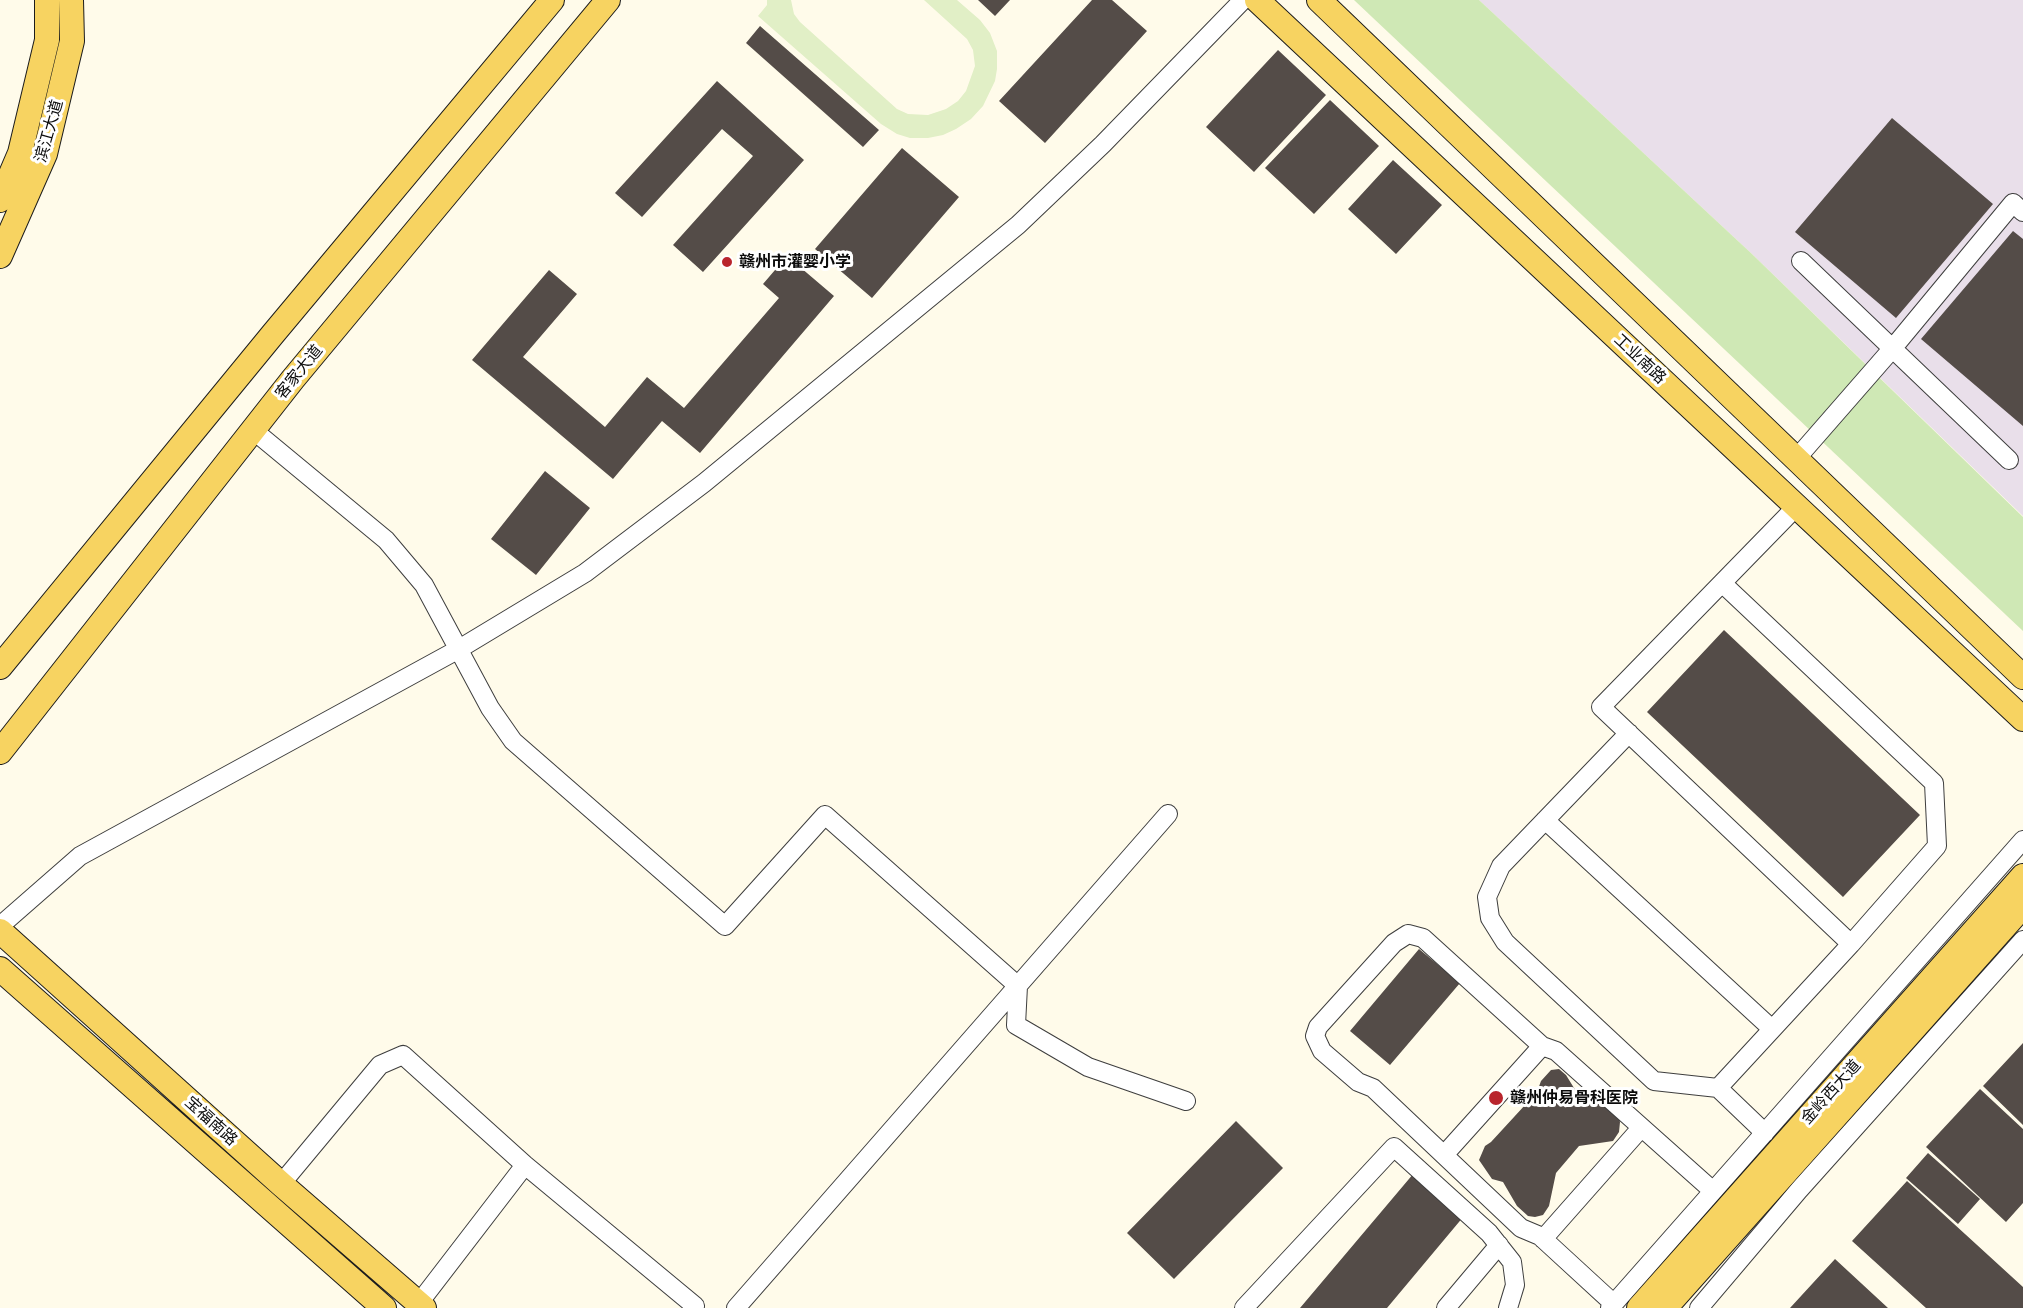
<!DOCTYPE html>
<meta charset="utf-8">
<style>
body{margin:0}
canvas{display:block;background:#fffbea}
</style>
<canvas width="2023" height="1308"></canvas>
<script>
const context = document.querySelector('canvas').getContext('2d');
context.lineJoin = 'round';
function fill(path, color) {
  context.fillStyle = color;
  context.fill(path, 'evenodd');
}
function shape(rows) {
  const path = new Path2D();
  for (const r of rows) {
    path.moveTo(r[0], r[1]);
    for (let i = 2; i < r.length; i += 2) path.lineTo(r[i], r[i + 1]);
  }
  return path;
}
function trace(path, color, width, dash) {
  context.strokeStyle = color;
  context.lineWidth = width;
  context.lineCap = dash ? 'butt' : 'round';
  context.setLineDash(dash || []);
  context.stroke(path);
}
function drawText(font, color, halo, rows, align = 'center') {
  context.font = font + ' "Playfair Display","Noto Sans SC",serif';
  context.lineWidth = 6;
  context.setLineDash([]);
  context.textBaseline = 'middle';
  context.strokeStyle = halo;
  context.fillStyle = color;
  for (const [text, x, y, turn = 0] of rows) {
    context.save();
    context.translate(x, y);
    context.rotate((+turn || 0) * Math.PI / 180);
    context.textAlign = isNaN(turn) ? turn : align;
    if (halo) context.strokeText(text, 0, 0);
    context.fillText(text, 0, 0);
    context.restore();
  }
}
const industrial = shape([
 [1479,0,2023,0,2023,516,1752,254]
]);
const green = shape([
 [1354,0,1479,0,1752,254,2023,517,2023,631]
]);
const pitch = shape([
 [767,0,791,0,794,14,800,22,897,109,908,114,928,115,946,109,958,101,966,91,975,66,973,50,967,39,924,0,957,0,980,20,990,33,997,51,997,69,995,81,983,106,971,119,956,129,943,135,928,138,910,138,897,134,881,124,758,16,767,5]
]);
const building = shape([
 [978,0,1010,0,995,16],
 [1092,0,1112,0,1147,31,1045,143,999,101],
 [760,26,879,130,863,147,746,43],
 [1278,50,1326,95,1254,172,1206,127],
 [717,81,804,160,703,272,673,245,753,156,722,129,642,217,615,193],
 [1330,100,1379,146,1314,214,1265,168],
 [1892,118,1993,204,1896,318,1795,232],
 [902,148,959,197,872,298,815,249],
 [1393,160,1442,205,1396,254,1348,209],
 [2013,231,2023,239,2023,426,1921,339],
 [787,256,834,296,700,453,662,421,613,479,472,360,549,270,577,294,523,357,605,427,647,377,684,408,779,298,763,284],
 [545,471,590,508,536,575,491,539],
 [1724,630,1920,815,1843,897,1647,712],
 [1419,949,1460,983,1390,1065,1350,1031],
 [2023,1043,2023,1125,1983,1086],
 [1559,1069,1566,1075,1574,1088,1605,1099,1615,1106,1620,1122,1619,1132,1613,1141,1579,1146,1556,1173,1549,1206,1543,1215,1535,1217,1528,1216,1517,1206,1503,1182,1492,1179,1479,1160,1485,1146,1491,1142,1537,1092,1541,1081,1551,1070],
 [1980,1089,2023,1129,2023,1203,2006,1222,1926,1147],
 [1236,1121,1283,1168,1174,1279,1127,1233],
 [1928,1153,1980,1199,1958,1224,1906,1178],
 [1414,1173,1464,1216,1387,1308,1300,1308],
 [1907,1181,2023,1287,2023,1308,1926,1308,1852,1241],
 [1835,1259,1888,1308,1790,1308]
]);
const minor = shape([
 [1801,261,2009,460],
 [253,430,386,540,424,585,490,708,513,741,725,926,825,815,1018,986,1016,1025,1088,1067,1186,1101],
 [1796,459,1892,349,2013,203,2023,212],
 [1722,583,1934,783,1937,846,1851,944],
 [1629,733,1501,866,1487,897,1490,918,1505,942,1654,1081,1718,1088],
 [1545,820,1772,1029],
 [0,926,80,856,459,649,585,573,704,483,1018,225,1103,144,1243,0],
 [1765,1133,1718,1088,1851,944,1601,707,1797,506],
 [1444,1155,1542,1046],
 [281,1184,380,1065,403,1055,525,1165,695,1306,692,1308],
 [1543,1239,1641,1128],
 [419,1303,525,1165],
 [1614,1304,1540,1236,1521,1228,1373,1088,1358,1082,1322,1051,1315,1036,1318,1027,1394,943,1408,934,1423,938,1542,1046,1556,1051,1713,1191],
 [736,1308,1168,814],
 [1244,1308,1394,1147,1489,1233,1512,1262,1515,1285,1508,1308],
 [1446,1308,1499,1245],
 [1610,1308,2023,840],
 [1699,1308,1799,1190,2023,940]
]);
const major = shape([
 [1257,0,2023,719],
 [1319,0,2023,677],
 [0,200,20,153,47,40,47,0],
 [0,256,45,154,72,41,71,0],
 [0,667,273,334,552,0],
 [0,752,293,379,608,0],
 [0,931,281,1184,424,1308],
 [0,969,384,1308],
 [1639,1308,2023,876],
 [1665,1308,2023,906]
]);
const markers = [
 [727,262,6,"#b9252d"],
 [1496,1098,8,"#b9252d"]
];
const streetNames = [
 ["滨江大道",49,131,-74],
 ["工业南路",1640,359,43],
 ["客家大道",299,372,-51],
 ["金岭西大道",1831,1092,-48],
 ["宝福南路",211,1121,42]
];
const poiNames = [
 ["赣州市灌婴小学",739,262],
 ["赣州仲易骨科医院",1510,1098]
];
fill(industrial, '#e9dfea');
fill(green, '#cfe8b5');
fill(pitch, '#e1efc6');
fill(building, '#544c48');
trace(minor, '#3e3e3e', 20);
trace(major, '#1c1c1c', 26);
trace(minor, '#fff', 18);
trace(major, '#f7d361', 24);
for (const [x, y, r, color] of markers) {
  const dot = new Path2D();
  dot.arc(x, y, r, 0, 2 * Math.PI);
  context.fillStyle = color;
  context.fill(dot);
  trace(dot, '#fff', 2);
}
drawText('16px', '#0b0b0b', '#fff', streetNames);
drawText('bold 16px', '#0b0b0b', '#fff', poiNames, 'left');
</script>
